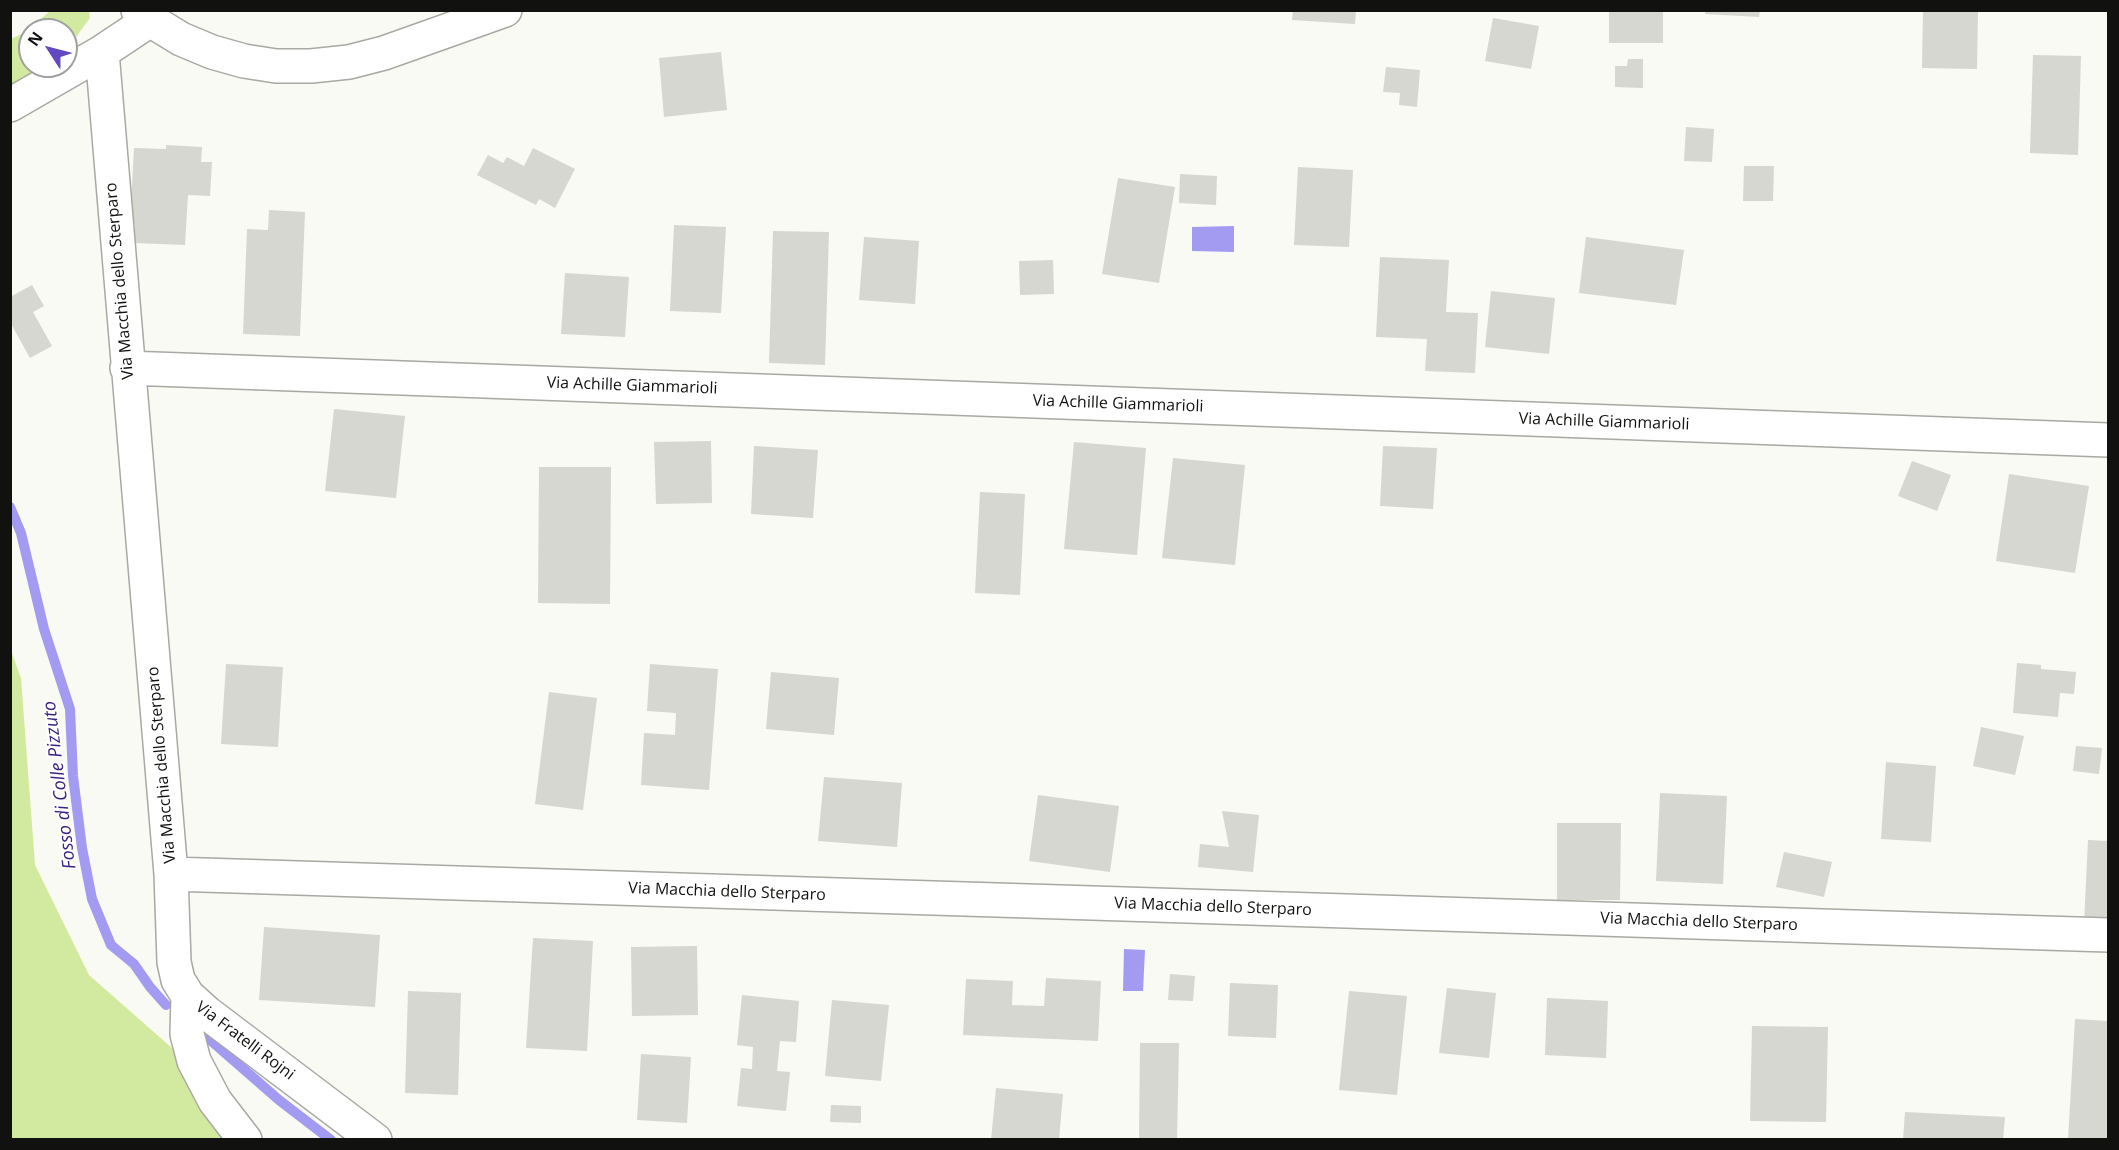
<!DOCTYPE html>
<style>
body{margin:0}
#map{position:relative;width:2119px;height:1150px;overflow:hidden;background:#f8faf3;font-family:"Open Sans",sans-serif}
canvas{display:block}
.frame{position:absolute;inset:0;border:12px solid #11120f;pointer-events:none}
.north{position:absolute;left:18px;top:18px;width:60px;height:60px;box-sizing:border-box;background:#fff;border:2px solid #a0a09f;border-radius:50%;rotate:306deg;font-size:16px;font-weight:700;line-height:24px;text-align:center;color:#11120f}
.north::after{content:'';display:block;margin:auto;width:21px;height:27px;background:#6249c1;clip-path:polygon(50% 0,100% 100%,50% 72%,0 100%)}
</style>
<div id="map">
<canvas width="2119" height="1150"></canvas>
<div class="frame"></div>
<div class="north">N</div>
</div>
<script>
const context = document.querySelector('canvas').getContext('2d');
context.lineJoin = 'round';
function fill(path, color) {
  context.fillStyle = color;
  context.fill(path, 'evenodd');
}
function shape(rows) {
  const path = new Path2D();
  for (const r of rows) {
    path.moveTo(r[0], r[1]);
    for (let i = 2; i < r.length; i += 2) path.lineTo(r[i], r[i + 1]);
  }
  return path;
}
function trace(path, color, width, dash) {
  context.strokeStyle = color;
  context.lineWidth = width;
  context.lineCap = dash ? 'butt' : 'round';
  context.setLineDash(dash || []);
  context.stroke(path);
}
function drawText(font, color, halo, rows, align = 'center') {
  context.font = font + ' "Open Sans",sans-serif';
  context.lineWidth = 4.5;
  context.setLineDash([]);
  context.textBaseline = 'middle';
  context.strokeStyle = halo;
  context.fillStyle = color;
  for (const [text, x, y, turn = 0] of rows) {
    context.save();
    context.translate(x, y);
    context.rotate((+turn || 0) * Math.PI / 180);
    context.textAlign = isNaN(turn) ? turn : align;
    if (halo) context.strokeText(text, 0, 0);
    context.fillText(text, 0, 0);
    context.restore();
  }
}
const green = shape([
 [50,11,89,11,90,18,76,37,66,46,66,30,30,30,30,66,41,66,11,89,11,39,26,32],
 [10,648,21,678,35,865,89,975,172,1048,194,1094,231,1139,11,1139]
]);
const water = shape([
 [1234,226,1234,252,1192,251,1192,227],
 [1124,949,1145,950,1143,991,1123,991]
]);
const stream = shape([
 [10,507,21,533,44,629,70,709,73,776,82,848,92,899,111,945,134,964,150,987,166,1005],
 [193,1025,279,1100,331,1140]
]);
const building = shape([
 [1293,10,1356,10,1355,24,1292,20],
 [1609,10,1663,10,1663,43,1609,43],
 [1706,10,1760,10,1759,17,1705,14],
 [1923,10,1978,10,1977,69,1922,68],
 [1493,18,1539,26,1531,69,1485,61],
 [721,52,727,110,664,117,659,58],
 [2033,55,2081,56,2078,155,2030,153],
 [1628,59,1643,59,1643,88,1615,87,1615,66,1627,66],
 [1386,67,1420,70,1417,107,1399,105,1400,93,1383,92],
 [1686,127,1714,129,1712,162,1684,161],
 [166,145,202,147,201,162,212,162,210,196,188,195,185,245,134,243,135,224,130,223,134,148,166,149],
 [533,148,575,169,555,208,539,199,536,205,477,175,488,155,503,163,507,157,524,166],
 [1744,166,1774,166,1773,201,1743,201],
 [1298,167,1353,170,1349,247,1294,245],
 [1180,174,1217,176,1216,205,1179,203],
 [1118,178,1175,187,1159,283,1102,274],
 [269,210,305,212,300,336,243,334,247,229,268,230],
 [674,225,726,227,721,313,670,311],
 [773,231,829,232,825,365,769,363],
 [864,237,919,241,915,304,859,300],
 [1586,237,1684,250,1676,305,1579,293],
 [1380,257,1449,260,1446,312,1478,313,1475,373,1425,371,1427,339,1376,337],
 [1053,260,1054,294,1020,295,1019,261],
 [565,273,629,277,625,337,561,334],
 [32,285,44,306,33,312,52,346,30,358,10,322,10,297],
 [1491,291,1555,298,1549,354,1485,347],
 [334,409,405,416,396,498,325,491],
 [711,441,712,503,656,504,654,442],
 [1074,442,1146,448,1137,555,1064,549],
 [754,446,818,450,813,518,751,514],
 [1383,446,1437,448,1433,509,1380,506],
 [1173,458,1245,465,1235,565,1162,558],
 [1912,461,1951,475,1937,511,1898,496],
 [539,467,611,467,610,604,538,603],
 [2009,474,2089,486,2075,573,1996,561],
 [980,492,1025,494,1020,595,975,593],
 [2017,663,2041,665,2041,669,2076,672,2074,694,2060,693,2058,717,2013,713],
 [226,664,283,667,278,747,221,744],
 [650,664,718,669,709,790,641,785,644,733,675,735,676,713,647,711],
 [771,672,839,678,834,735,766,729],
 [549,692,597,698,583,810,535,804],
 [1981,727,2024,736,2015,775,1973,766],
 [2076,746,2102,748,2099,774,2073,771],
 [1886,762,1936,766,1931,842,1881,839],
 [824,777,902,783,897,847,818,841],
 [1660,793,1727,796,1723,884,1656,881],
 [1038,795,1119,806,1110,872,1029,861],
 [1222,811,1259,815,1253,872,1198,867,1200,844,1229,847],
 [1557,823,1621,823,1620,900,1557,900],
 [2088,840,2108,841,2108,925,2084,924],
 [1784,852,1832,862,1824,897,1776,887],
 [264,927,380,935,375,1007,259,1000],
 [533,938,593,941,587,1051,526,1048],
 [697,946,698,1015,632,1016,631,947],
 [1170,974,1195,976,1193,1001,1168,1000],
 [1046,978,1101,981,1098,1041,963,1035,966,979,1013,981,1012,1005,1044,1006],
 [1230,983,1278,985,1276,1038,1228,1036],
 [1447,988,1496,993,1489,1058,1439,1053],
 [408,991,461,993,458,1095,405,1093],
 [1349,991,1407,996,1397,1095,1339,1090],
 [742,995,799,1001,796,1042,780,1041,777,1071,790,1072,786,1111,737,1106,741,1068,752,1069,753,1047,737,1045],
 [1547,998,1608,1001,1606,1058,1545,1055],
 [832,1000,889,1005,881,1081,825,1076],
 [2075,1019,2108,1021,2108,1140,2068,1140],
 [1752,1026,1828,1027,1826,1122,1750,1121],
 [1140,1043,1179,1043,1177,1140,1139,1140],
 [641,1054,691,1057,687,1123,637,1120],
 [996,1088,1063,1094,1059,1140,991,1140],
 [831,1105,861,1106,861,1123,830,1122],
 [1905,1112,2005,1117,2003,1140,1903,1140]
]);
const minor = shape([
 [102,52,171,874,2108,935],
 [10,105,102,52,150,20],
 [127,368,2108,440],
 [171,874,174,962,178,980,188,996,207,1013,375,1140],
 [188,996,187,1034,194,1061,215,1101,245,1140]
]);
const tertiary = shape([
 [138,10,150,20,181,39,212,52,244,61,276,66,311,66,349,62,384,53,505,10]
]);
const streetNames = [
 ["Via Macchia dello Sterparo",120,281,-95],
 ["Via Achille Giammarioli",632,386,2],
 ["Via Achille Giammarioli",1118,404,2],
 ["Via Achille Giammarioli",1604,422,2],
 ["Via Macchia dello Sterparo",162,765,-95],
 ["Via Macchia dello Sterparo",727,892,2],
 ["Via Macchia dello Sterparo",1213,907,2],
 ["Via Macchia dello Sterparo",1699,922,2],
 ["Via Fratelli Rojni",245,1041,37]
];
const waterNames = [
 ["Fosso di Colle Pizzuto",60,785,-97]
];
fill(green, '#d2eaa0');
fill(water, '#a39af2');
trace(stream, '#a39af2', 10);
fill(building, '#d5d7d0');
trace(minor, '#a7a9a2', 36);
trace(tertiary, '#a7a9a2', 36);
trace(minor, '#fff', 33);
trace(tertiary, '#fff', 33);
drawText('16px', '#11120f', '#fff', streetNames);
drawText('italic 18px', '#3b2184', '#fff', waterNames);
</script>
